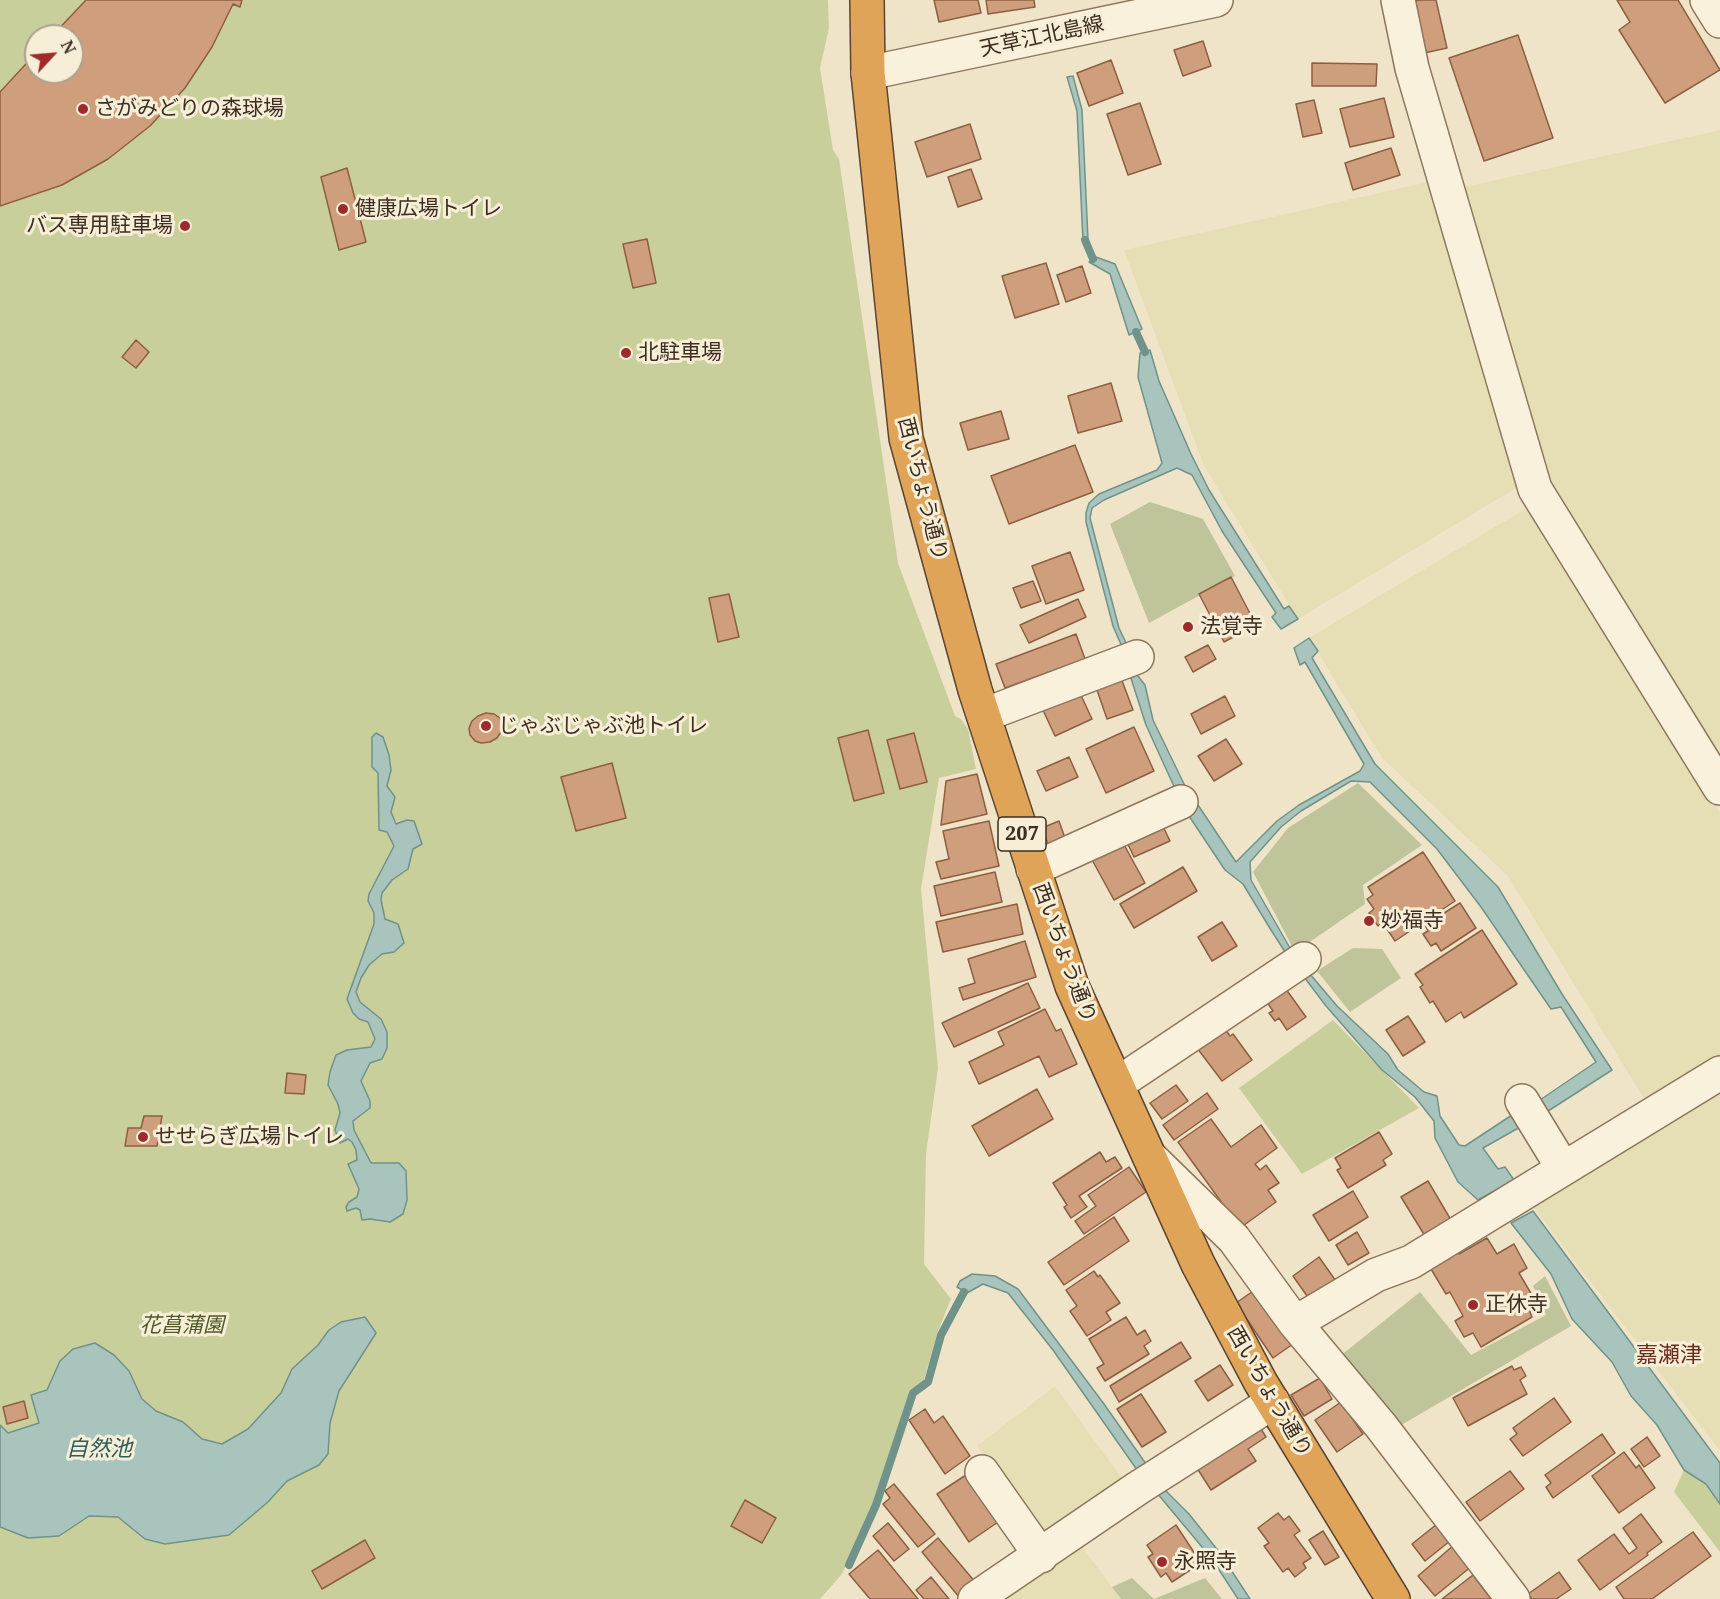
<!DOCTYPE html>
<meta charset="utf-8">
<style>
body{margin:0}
#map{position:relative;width:1720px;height:1599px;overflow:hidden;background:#f0e4c8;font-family:"Noto Serif",serif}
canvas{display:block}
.north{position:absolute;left:24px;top:24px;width:60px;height:60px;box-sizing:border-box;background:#f7eed8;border:2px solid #ada18e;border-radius:50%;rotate:64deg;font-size:16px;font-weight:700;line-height:24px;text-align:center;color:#3d2e20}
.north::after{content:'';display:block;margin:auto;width:21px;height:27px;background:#9e2a2b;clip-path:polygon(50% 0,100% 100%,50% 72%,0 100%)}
</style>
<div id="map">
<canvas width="1720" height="1599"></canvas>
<div class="north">N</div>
</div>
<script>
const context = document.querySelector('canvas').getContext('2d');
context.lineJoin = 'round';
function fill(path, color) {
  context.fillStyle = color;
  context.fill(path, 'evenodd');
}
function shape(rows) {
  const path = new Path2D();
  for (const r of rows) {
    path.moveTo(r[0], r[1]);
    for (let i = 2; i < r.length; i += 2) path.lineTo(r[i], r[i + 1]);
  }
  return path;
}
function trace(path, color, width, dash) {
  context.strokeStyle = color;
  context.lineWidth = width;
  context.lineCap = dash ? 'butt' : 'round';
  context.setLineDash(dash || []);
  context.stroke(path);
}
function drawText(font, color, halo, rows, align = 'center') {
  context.font = font + ' "Noto Serif","Noto Sans JP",serif';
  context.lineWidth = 6;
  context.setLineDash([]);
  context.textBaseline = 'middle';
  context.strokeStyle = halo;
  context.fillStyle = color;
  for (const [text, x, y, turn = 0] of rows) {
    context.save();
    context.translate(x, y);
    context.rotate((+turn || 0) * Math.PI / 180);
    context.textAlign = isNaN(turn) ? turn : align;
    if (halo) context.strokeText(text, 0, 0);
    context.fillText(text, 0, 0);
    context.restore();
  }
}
const farmland = shape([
 [1720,130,1720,766,1548,485,1460,188],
 [1433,181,1521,485,1298,619,1204,466,1124,250],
 [1530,506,1720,813,1720,1064,1649,1107,1508,876,1382,758,1309,638],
 [1720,1088,1720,1451,1531,1204],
 [1055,1386,1128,1487,1046,1542,977,1446],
 [1077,1540,1121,1599,992,1599]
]);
const green = shape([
 [0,0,828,0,829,28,820,68,833,150,839,159,898,563,955,716,961,719,968,729,976,769,939,778,921,889,938,1068,926,1154,924,1264,951,1299,938,1331,923,1383,910,1390,874,1503,842,1574,820,1599,0,1599],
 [36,36,72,36,72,72,36,72],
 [1333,1020,1419,1108,1302,1174,1239,1088],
 [1684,1470,1706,1484,1720,1504,1720,1552,1674,1492]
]);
const cemetery = shape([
 [1150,502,1203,519,1235,576,1149,623,1110,524],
 [1358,783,1422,845,1363,885,1365,904,1295,952,1253,872,1288,828],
 [1353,948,1382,949,1401,978,1350,1012,1317,971],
 [1545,1276,1571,1326,1391,1431,1334,1361,1420,1292,1471,1355,1546,1315,1533,1286],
 [1132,1578,1154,1599,1205,1578,1222,1599,1121,1599,1112,1587]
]);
const water = shape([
 [1073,76,1082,110,1088,239,1083,242,1077,111,1067,77,1073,76],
 [1096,257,1115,264,1142,329,1129,335,1110,274,1089,262,1096,257],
 [1150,350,1159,381,1191,454,1209,490,1284,609,1289,606,1298,619,1281,629,1272,617,1276,613,1222,531,1192,475,1177,468,1104,500,1092,508,1090,518,1119,628,1129,649,1123,649,1113,626,1086,522,1086,513,1089,503,1099,494,1157,470,1162,463,1138,377,1140,353,1150,350],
 [1309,638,1318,651,1312,658,1375,764,1498,887,1562,994,1612,1070,1545,1113,1537,1102,1596,1062,1561,1007,1551,1009,1481,907,1437,849,1370,782,1351,781,1301,811,1281,827,1250,862,1251,880,1294,955,1289,958,1271,930,1243,884,1225,870,1183,807,1196,802,1236,862,1277,821,1299,805,1360,771,1364,764,1305,662,1300,665,1294,648,1309,638],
 [1134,671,1145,685,1153,720,1186,788,1177,793,1146,725,1129,672,1134,671],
 [376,733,383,737,389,755,391,770,387,786,395,797,391,812,396,824,407,820,414,821,422,844,413,849,408,869,392,880,382,893,381,900,385,919,398,924,404,943,394,952,382,954,369,965,361,978,356,992,360,1002,381,1019,387,1032,387,1048,382,1059,370,1063,361,1081,370,1101,370,1108,353,1121,354,1130,371,1163,399,1163,406,1171,407,1200,403,1214,390,1222,370,1219,362,1220,360,1210,356,1208,347,1211,346,1207,349,1202,357,1197,359,1189,348,1164,357,1160,356,1150,352,1142,348,1139,340,1143,335,1130,340,1113,338,1104,328,1085,330,1072,336,1055,347,1050,371,1047,375,1039,368,1022,359,1019,353,1013,347,999,374,924,374,913,368,901,369,894,394,846,387,832,379,830,378,773,372,767,372,737,376,733],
 [1304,967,1337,1006,1388,1054,1398,1070,1424,1092,1437,1096,1440,1116,1459,1145,1465,1146,1515,1113,1522,1126,1483,1148,1498,1169,1505,1167,1514,1180,1478,1200,1458,1182,1435,1138,1434,1121,1415,1097,1382,1070,1326,1006,1298,969,1304,967],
 [1533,1211,1720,1463,1720,1504,1706,1484,1684,1470,1657,1425,1631,1396,1612,1362,1572,1319,1551,1274,1511,1223,1533,1211],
 [972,1274,995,1276,1018,1289,1104,1404,1151,1471,1142,1477,1053,1350,1008,1293,983,1284,967,1293,957,1287,960,1281,972,1274],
 [365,1317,376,1333,339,1391,330,1423,328,1454,319,1465,287,1481,268,1502,229,1535,165,1544,145,1539,118,1517,89,1516,59,1536,28,1538,0,1527,0,1425,8,1433,39,1423,31,1395,47,1390,60,1361,73,1349,95,1343,114,1355,129,1371,142,1399,156,1411,183,1422,202,1439,222,1444,248,1429,281,1393,292,1369,318,1345,329,1330,341,1322,365,1317],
 [1157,1482,1189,1514,1220,1553,1250,1599,1238,1599,1212,1559,1152,1487,1157,1482]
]);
const stream = shape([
 [1085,240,1093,259],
 [1136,332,1145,352],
 [849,1565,876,1505,913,1393,928,1382,941,1335,964,1292]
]);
const building = shape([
 [86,0,242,0,240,7,233,4,212,47,185,88,150,126,108,159,62,185,0,206,0,92,36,53,36,72,72,72,72,36,52,36,86,0],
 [934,0,978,0,981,13,939,22,934,0],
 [986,0,1034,0,1035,7,988,14,986,0],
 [1419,0,1436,0,1447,48,1424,53,1412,2,1419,0],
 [1617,0,1678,0,1720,70,1665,103,1619,30,1630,22,1617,0],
 [1518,35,1553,138,1484,161,1449,58,1518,35],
 [1203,41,1211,66,1183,76,1174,50,1203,41],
 [1111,60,1123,93,1089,106,1077,73,1111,60],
 [1312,63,1377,64,1376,86,1312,86,1312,63],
 [1384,98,1394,137,1350,147,1340,109,1384,98],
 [1314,100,1322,133,1303,137,1296,104,1314,100],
 [1140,103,1161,164,1128,175,1107,114,1140,103],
 [970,124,981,159,927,177,915,142,970,124],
 [1391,148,1400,175,1353,190,1345,163,1391,148],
 [347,168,366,242,339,250,321,177,347,168],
 [971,169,982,199,958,207,948,177,971,169],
 [647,239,656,283,633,288,623,244,647,239],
 [1046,263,1059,304,1015,318,1002,276,1046,263],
 [1082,266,1091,293,1066,302,1057,275,1082,266],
 [136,340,149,352,136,368,122,357,136,340],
 [1111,383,1122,421,1078,433,1068,396,1111,383],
 [1001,411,1009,439,968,450,960,423,1001,411],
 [1075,445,1093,492,1009,524,991,476,1075,445],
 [1070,552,1084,590,1046,604,1032,566,1070,552],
 [1231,577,1256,625,1224,642,1199,594,1231,577],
 [1033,581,1041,601,1021,608,1013,588,1033,581],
 [729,594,739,637,718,642,709,598,729,594],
 [1078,599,1086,617,1029,643,1020,625,1078,599],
 [1076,634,1085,659,1005,688,996,664,1076,634],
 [1208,645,1216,659,1193,672,1185,657,1208,645],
 [1121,678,1133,710,1107,719,1096,687,1121,678],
 [1079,691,1092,719,1055,736,1042,708,1079,691],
 [1225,696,1235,716,1201,734,1191,714,1225,696],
 [486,713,494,714,500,718,503,725,501,732,497,738,490,742,481,743,475,741,470,735,469,728,472,721,478,716,486,713],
 [1134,727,1154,771,1106,793,1086,749,1134,727],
 [868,730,884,793,854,801,838,738,868,730],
 [914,733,927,782,900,789,887,740,914,733],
 [1226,739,1242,764,1214,781,1198,756,1226,739],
 [1069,757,1078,777,1046,791,1037,771,1069,757],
 [612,763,626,818,576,831,561,777,612,763],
 [977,774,987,814,941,825,946,781,977,774],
 [989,821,999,866,941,879,936,862,949,859,943,831,989,821],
 [1059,821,1066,841,1049,847,1042,828,1059,821],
 [1161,822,1170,841,1134,857,1125,838,1161,822],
 [1122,841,1145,883,1114,900,1091,858,1122,841],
 [1423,852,1455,901,1395,941,1383,923,1378,926,1369,913,1374,909,1367,899,1373,895,1368,887,1423,852],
 [1183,867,1197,891,1134,928,1120,904,1183,867],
 [995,872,1002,902,941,916,934,886,995,872],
 [1460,903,1476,928,1441,951,1436,943,1431,946,1423,934,1428,931,1425,925,1460,903],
 [1017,904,1023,934,943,952,936,922,1017,904],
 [1222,922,1237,946,1212,961,1198,937,1222,922],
 [1482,930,1517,984,1464,1018,1461,1012,1446,1022,1433,1001,1430,1003,1420,987,1423,985,1415,974,1482,930],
 [1025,941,1036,977,963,1000,959,988,975,983,968,959,1025,941],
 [1028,983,1040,1008,954,1047,942,1023,1028,983],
 [1283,985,1306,1017,1287,1030,1279,1018,1275,1021,1269,1013,1273,1011,1264,998,1283,985],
 [1045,1009,1056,1031,1061,1029,1077,1064,1049,1077,1039,1056,979,1084,969,1062,1004,1045,998,1032,1045,1009],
 [1408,1016,1425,1042,1403,1056,1386,1030,1408,1016],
 [1225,1029,1230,1036,1233,1034,1252,1060,1222,1081,1194,1044,1225,1029],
 [287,1073,306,1075,304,1094,285,1093,287,1073],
 [1176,1085,1188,1101,1162,1119,1150,1103,1176,1085],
 [1037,1089,1053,1119,989,1156,972,1126,1037,1089],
 [1207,1093,1218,1109,1174,1140,1163,1125,1207,1093],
 [144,1116,162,1116,157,1146,125,1146,128,1128,141,1128,144,1116],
 [1211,1119,1231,1147,1261,1125,1277,1148,1255,1164,1260,1170,1266,1165,1279,1183,1268,1190,1276,1202,1240,1228,1178,1142,1211,1119],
 [1379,1132,1392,1154,1383,1160,1386,1165,1348,1188,1337,1170,1341,1168,1335,1158,1379,1132],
 [1100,1152,1106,1162,1115,1157,1122,1168,1079,1196,1087,1207,1071,1218,1064,1207,1067,1205,1053,1183,1100,1152],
 [1129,1167,1146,1192,1084,1234,1075,1221,1096,1206,1088,1195,1129,1167],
 [1428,1181,1451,1220,1425,1236,1401,1197,1428,1181],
 [1353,1191,1368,1217,1329,1241,1313,1215,1353,1191],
 [1114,1217,1129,1241,1064,1285,1048,1262,1114,1217],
 [1357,1232,1369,1253,1348,1265,1336,1245,1357,1232],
 [1487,1238,1497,1254,1514,1244,1527,1268,1519,1273,1539,1307,1530,1312,1532,1317,1481,1347,1473,1333,1464,1337,1455,1321,1463,1316,1450,1292,1446,1294,1431,1269,1440,1263,1437,1258,1455,1248,1459,1254,1487,1238],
 [1319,1257,1338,1284,1312,1303,1293,1276,1319,1257],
 [1094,1271,1098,1277,1100,1275,1120,1303,1106,1312,1111,1320,1087,1336,1070,1311,1077,1306,1066,1290,1094,1271],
 [1256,1289,1293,1344,1273,1358,1236,1303,1256,1289],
 [1126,1317,1137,1335,1145,1330,1151,1341,1144,1346,1149,1354,1105,1381,1097,1368,1104,1364,1089,1339,1126,1317],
 [1181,1342,1191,1358,1119,1402,1110,1386,1181,1342],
 [1220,1365,1233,1385,1208,1401,1195,1381,1220,1365],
 [1512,1366,1514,1370,1521,1367,1526,1376,1520,1380,1527,1394,1468,1426,1453,1398,1512,1366],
 [1320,1378,1332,1399,1304,1416,1291,1395,1320,1378],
 [1141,1394,1166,1432,1142,1447,1117,1409,1141,1394],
 [1554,1398,1571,1422,1523,1456,1510,1439,1517,1434,1513,1428,1554,1398],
 [24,1401,28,1418,7,1424,3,1407,24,1401],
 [1341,1402,1363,1434,1337,1452,1315,1420,1341,1402],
 [925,1409,934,1423,943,1416,970,1456,945,1474,909,1420,925,1409],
 [1258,1424,1266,1437,1248,1449,1256,1461,1211,1490,1195,1465,1258,1424],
 [1602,1434,1615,1453,1553,1498,1546,1487,1551,1483,1545,1475,1602,1434],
 [1647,1437,1660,1456,1644,1467,1631,1449,1647,1437],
 [1624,1452,1636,1468,1639,1465,1655,1488,1619,1513,1592,1476,1624,1452],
 [1510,1471,1524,1489,1480,1521,1466,1502,1510,1471],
 [969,1473,1001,1520,969,1542,937,1494,969,1473],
 [894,1484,935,1534,918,1547,883,1504,890,1498,885,1491,894,1484],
 [745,1500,776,1518,762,1543,731,1526,745,1500],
 [1278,1513,1284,1520,1289,1516,1300,1531,1294,1535,1311,1558,1303,1563,1306,1568,1295,1577,1288,1568,1283,1572,1264,1546,1269,1543,1258,1528,1278,1513],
 [1641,1514,1662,1542,1647,1553,1648,1555,1600,1590,1578,1560,1614,1534,1629,1554,1637,1548,1623,1528,1641,1514],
 [888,1523,909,1549,894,1561,873,1536,888,1523],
 [1437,1524,1450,1541,1425,1561,1412,1544,1437,1524],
 [1176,1525,1201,1563,1172,1582,1166,1573,1161,1577,1148,1557,1153,1554,1147,1545,1176,1525],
 [1323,1531,1339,1557,1325,1565,1309,1540,1323,1531],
 [1693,1532,1711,1556,1652,1599,1624,1599,1616,1587,1693,1532],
 [938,1538,976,1583,959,1597,922,1552,938,1538],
 [365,1540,375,1558,322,1589,312,1571,365,1540],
 [1454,1545,1472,1566,1435,1596,1418,1576,1454,1545],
 [878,1550,918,1599,870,1599,849,1574,878,1550],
 [1559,1572,1571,1589,1556,1599,1532,1599,1528,1594,1559,1572],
 [1473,1575,1491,1599,1442,1599,1473,1575],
 [931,1577,949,1599,924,1599,916,1590,931,1577]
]);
const minor = shape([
 [1398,0,1412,68,1535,489,1720,788],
 [1707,0,1720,21],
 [868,73,1216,0],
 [984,715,1137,657],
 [1033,869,1181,802],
 [1117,1084,1304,959],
 [1522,1101,1563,1168],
 [1150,1157,1234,1239,1295,1323,1381,1426,1513,1599],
 [1295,1323,1376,1275,1411,1262,1720,1073],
 [982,1472,1041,1556],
 [975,1599,1138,1488,1273,1402]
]);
const highway = shape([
 [867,0,868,73,906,438,975,690,1072,986,1198,1264,1261,1383,1393,1599]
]);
const markers = [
 [83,109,6,"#9e2a2b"],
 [343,209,6,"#9e2a2b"],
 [185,226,6,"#9e2a2b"],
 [626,353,6,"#9e2a2b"],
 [1188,627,6,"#9e2a2b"],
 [486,726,6,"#9e2a2b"],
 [1369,921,6,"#9e2a2b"],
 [143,1137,6,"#9e2a2b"],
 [1473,1305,6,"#9e2a2b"],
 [1162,1562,6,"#9e2a2b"]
];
const shields = [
 [1022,834,48]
];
const shieldNames = [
 ["207",1022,834]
];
const streetNames = [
 ["天草江北島線",1042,37,-12],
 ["西いちょう通り",922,489,76],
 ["西いちょう通り",1064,953,70],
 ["西いちょう通り",1269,1392,60]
];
const poiNames = [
 ["さがみどりの森球場",95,109],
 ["健康広場トイレ",355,209],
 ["バス専用駐車場",173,226,"right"],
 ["北駐車場",638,353],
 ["法覚寺",1200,627],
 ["じゃぶじゃぶ池トイレ",498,726],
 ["妙福寺",1381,921],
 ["せせらぎ広場トイレ",155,1137],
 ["正休寺",1485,1305],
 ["永照寺",1174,1562]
];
const parkNames = [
 ["花菖蒲園",182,1326]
];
const neighbourhoodNames = [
 ["嘉瀬津",1669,1356]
];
const waterNames = [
 ["自然池",99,1450]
];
fill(farmland, '#e6deb5');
fill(green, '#c9cf9b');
fill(cemetery, '#bfc49a');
fill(water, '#a9c4bc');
trace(water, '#6f938a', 1.5);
trace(stream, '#6f938a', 8);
fill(building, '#cf9f7d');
trace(building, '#8d5f41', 1.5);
trace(minor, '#8d765c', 36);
trace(highway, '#5b4430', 36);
trace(minor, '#faf1dc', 33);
trace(highway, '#e0a458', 33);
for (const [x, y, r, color] of markers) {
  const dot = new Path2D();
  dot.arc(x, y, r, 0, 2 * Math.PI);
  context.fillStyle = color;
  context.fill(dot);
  trace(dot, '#f7eed8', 2);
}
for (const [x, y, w] of shields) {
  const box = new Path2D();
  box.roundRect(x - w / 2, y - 17, w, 34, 4.5);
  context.fillStyle = '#f7eed8';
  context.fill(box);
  trace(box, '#3d2e20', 1.5);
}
drawText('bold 20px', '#3d2e20', null, shieldNames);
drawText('21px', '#3d2e20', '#f7eed8', streetNames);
drawText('21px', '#3d2e20', '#f7eed8', poiNames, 'left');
drawText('italic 21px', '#4d5a26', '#f7eed8', parkNames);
drawText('22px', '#6b2e1e', '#f7eed8', neighbourhoodNames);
drawText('italic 22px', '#2f5d5a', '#f7eed8', waterNames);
</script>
